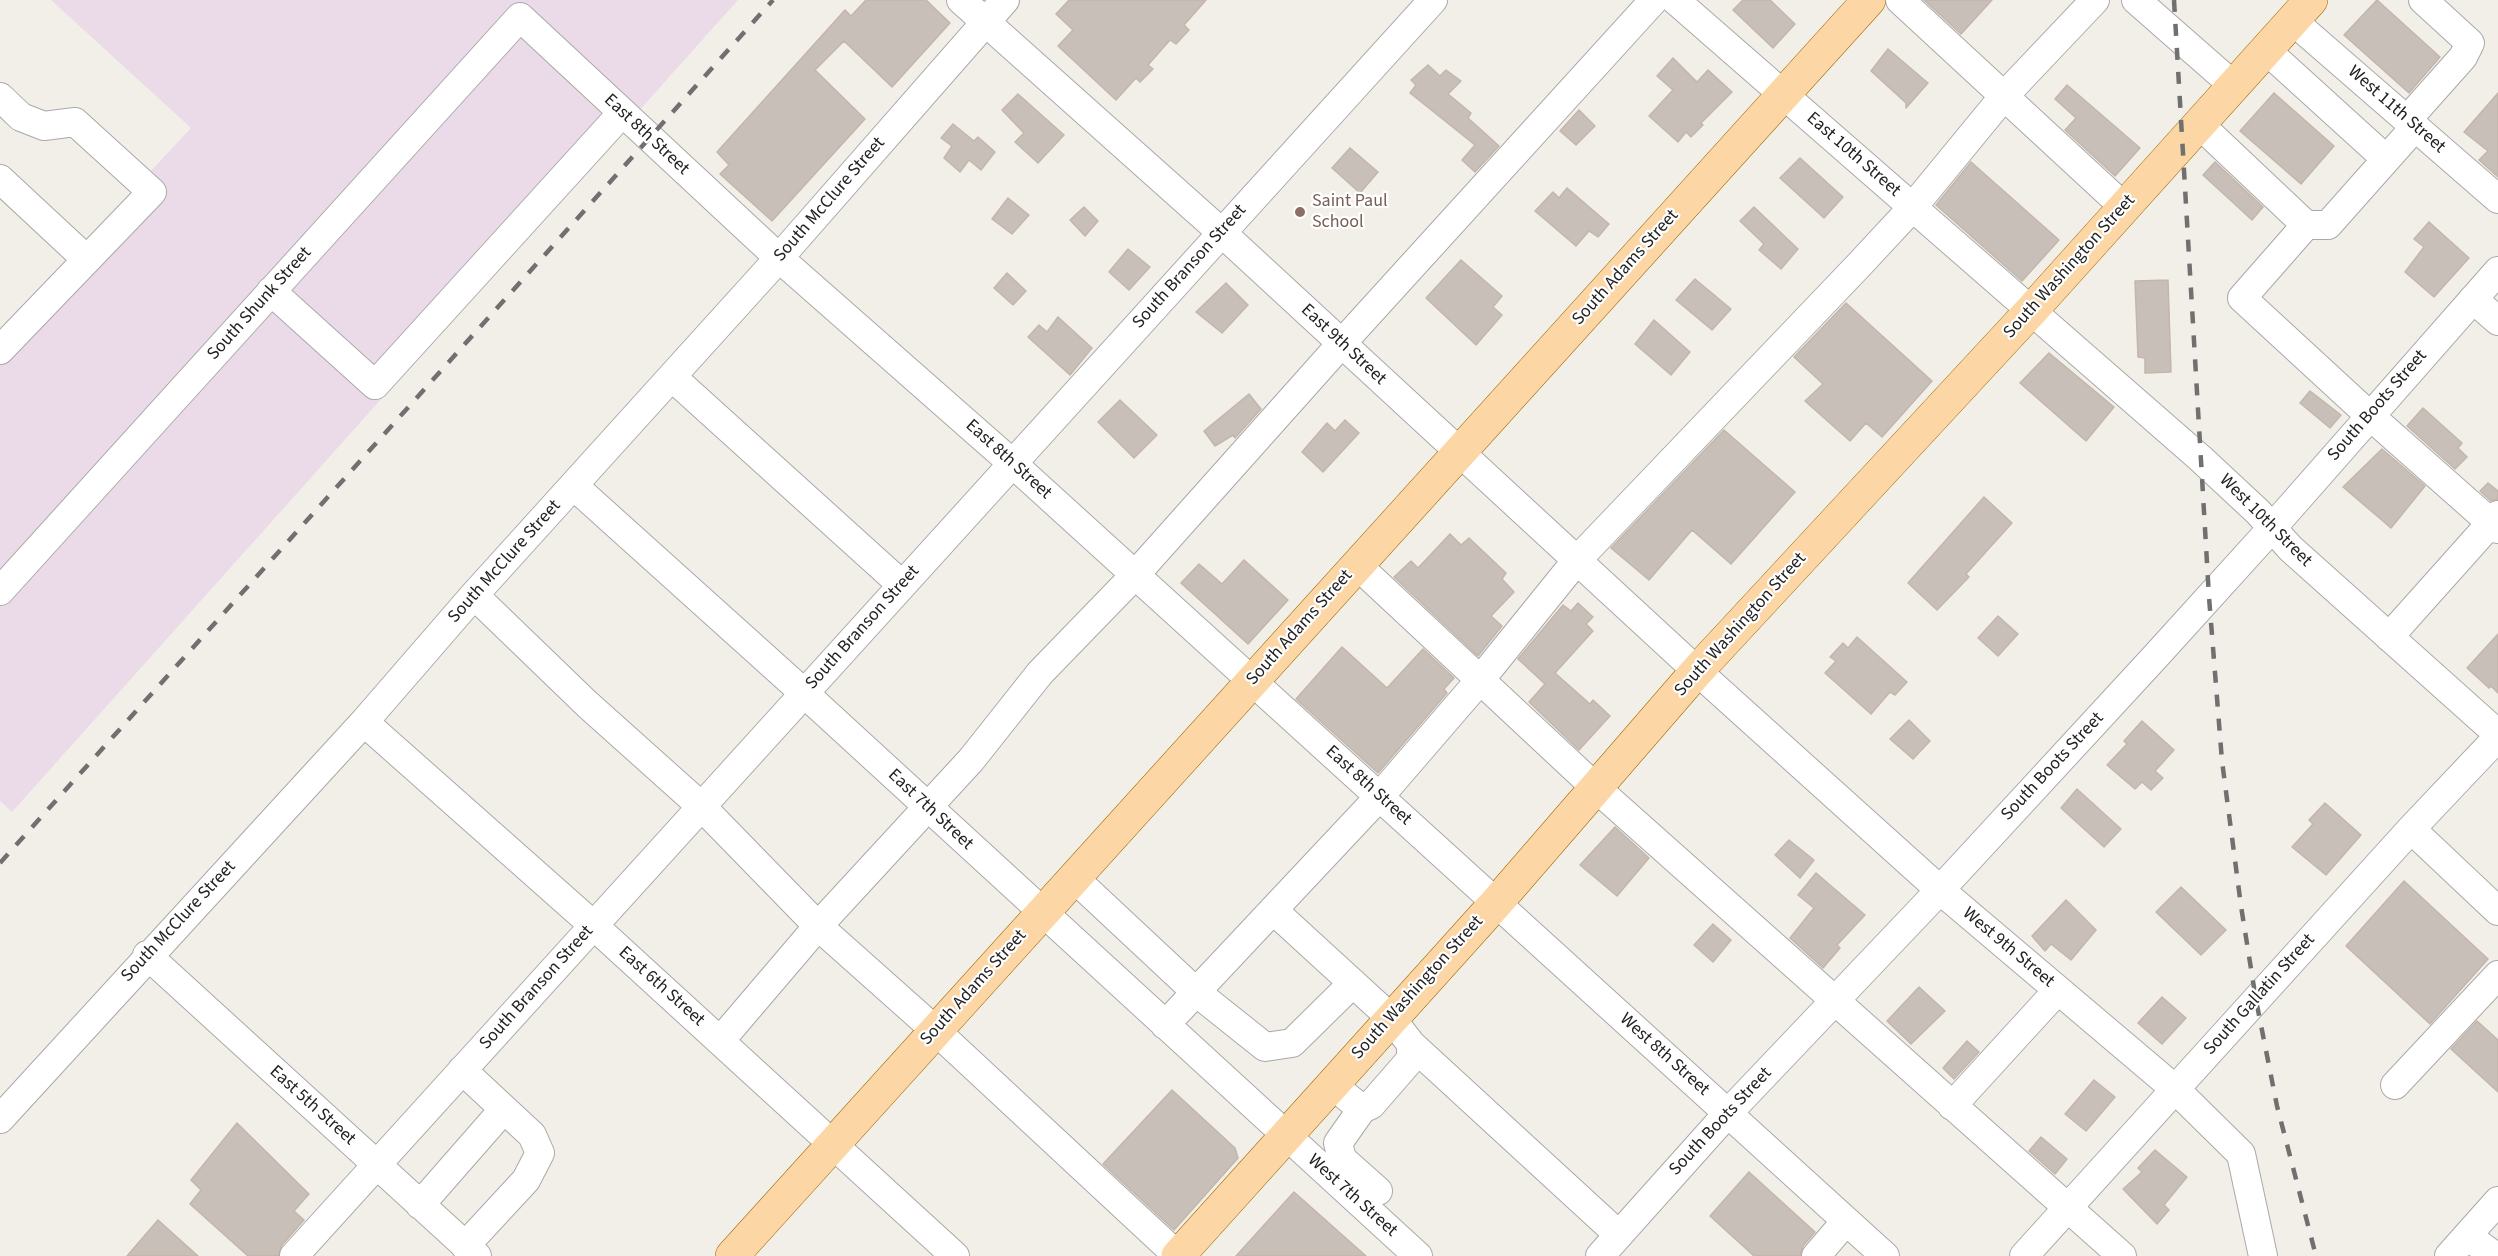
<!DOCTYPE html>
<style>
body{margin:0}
canvas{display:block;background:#f2efe9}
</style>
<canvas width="2498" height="1256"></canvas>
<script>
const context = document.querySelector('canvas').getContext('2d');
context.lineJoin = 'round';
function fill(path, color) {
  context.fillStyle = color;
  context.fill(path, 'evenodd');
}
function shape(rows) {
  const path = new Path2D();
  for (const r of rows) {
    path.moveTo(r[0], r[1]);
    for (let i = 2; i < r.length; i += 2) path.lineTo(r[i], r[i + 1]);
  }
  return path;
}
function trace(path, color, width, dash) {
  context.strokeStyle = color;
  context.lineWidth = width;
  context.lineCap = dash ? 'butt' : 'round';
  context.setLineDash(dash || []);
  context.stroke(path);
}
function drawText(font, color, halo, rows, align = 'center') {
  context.font = font + ' "Source Sans 3",sans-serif';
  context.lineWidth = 4.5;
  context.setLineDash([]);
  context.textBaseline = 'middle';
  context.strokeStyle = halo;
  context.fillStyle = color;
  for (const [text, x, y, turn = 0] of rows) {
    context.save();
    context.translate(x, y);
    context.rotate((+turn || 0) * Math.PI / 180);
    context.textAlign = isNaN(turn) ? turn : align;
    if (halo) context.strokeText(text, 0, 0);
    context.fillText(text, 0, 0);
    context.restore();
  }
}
const industrial = shape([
 [51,0,738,0,12,812,0,801,0,332,191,128]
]);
const building = shape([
 [866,0,926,0,950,23,892,87,844,41,815,70,865,119,772,221,720,174,729,165,717,152,845,10,851,16,866,0],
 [1069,0,1206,0,1184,25,1189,30,1176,44,1170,40,1148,65,1153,69,1140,82,1136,78,1116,100,1058,46,1073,30,1056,14,1069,0],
 [1743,0,1770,0,1795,24,1773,48,1733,10,1743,0],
 [1924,0,1992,0,1961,34,1924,0],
 [2377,0,2440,57,2409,93,2344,35,2377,0],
 [1888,49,1928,83,1906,108,1906,103,1871,71,1888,49],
 [1673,58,1697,82,1708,70,1732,92,1701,123,1703,125,1691,137,1686,132,1678,142,1649,116,1673,90,1657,76,1673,58],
 [1428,65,1440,76,1446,70,1461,81,1448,94,1471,113,1468,118,1499,146,1475,172,1462,160,1475,145,1410,93,1416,85,1411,80,1428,65],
 [2067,85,2140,148,2115,176,2065,130,2076,118,2055,99,2067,85],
 [2274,93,2334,146,2301,184,2240,131,2274,93],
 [2498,93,2498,177,2479,160,2488,151,2464,132,2498,93],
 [1018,94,1064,135,1038,163,1015,142,1024,133,1002,110,1018,94],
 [1579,110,1595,126,1576,145,1560,131,1579,110],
 [953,124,974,141,978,137,995,152,981,170,969,160,960,172,944,158,952,146,941,138,953,124],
 [1350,148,1378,172,1360,193,1332,168,1350,148],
 [1800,158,1843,197,1824,218,1780,178,1800,158],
 [1971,162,2059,240,2022,281,1936,205,1971,162],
 [2215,162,2263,207,2252,220,2203,175,2215,162],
 [1567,188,1609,224,1598,237,1589,231,1576,246,1535,211,1553,192,1559,198,1567,188],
 [1008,198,1029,215,1012,234,992,219,1008,198],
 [1084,207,1098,221,1085,236,1070,220,1084,207],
 [1754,207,1798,249,1781,269,1759,250,1764,244,1740,221,1754,207],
 [2429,222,2469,258,2434,297,2405,272,2424,247,2414,239,2429,222],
 [1128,249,1150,267,1129,290,1109,272,1128,249],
 [1461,260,1502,296,1493,307,1502,315,1476,345,1426,298,1461,260],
 [1007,273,1026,291,1013,305,994,288,1007,273],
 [1695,279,1731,309,1712,330,1676,300,1695,279],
 [2168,280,2171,372,2145,373,2145,358,2138,357,2135,281,2168,280],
 [1226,283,1248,305,1222,333,1196,312,1226,283],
 [1846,303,1932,381,1882,437,1866,423,1850,441,1805,401,1823,384,1794,357,1846,303],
 [1058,317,1092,348,1070,375,1028,337,1039,325,1047,332,1058,317],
 [1654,320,1690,352,1671,375,1635,344,1654,320],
 [2049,353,2114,407,2086,441,2020,383,2049,353],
 [2310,391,2341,415,2330,428,2300,403,2310,391],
 [1249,394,1261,409,1235,438,1233,435,1215,446,1204,431,1249,394],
 [1120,400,1157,435,1134,458,1098,422,1120,400],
 [2423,408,2462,443,2458,448,2467,457,2455,469,2407,426,2423,408],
 [1345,420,1359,433,1323,472,1302,452,1327,423,1335,431,1345,420],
 [1724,430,1795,492,1731,564,1692,530,1649,580,1611,548,1724,430],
 [2382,449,2425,486,2391,528,2343,487,2382,449],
 [2488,483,2498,491,2498,499,2491,501,2480,491,2488,483],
 [1984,497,2012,523,1966,574,1969,577,1937,610,1908,583,1984,497],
 [1450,534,1461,545,1469,538,1506,573,1502,579,1514,592,1491,616,1502,626,1478,656,1394,577,1411,561,1418,568,1450,534],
 [1244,560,1288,600,1248,644,1181,583,1199,564,1222,584,1244,560],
 [1578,603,1593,617,1586,624,1593,631,1555,673,1590,704,1593,700,1610,716,1579,750,1529,702,1545,684,1518,659,1563,605,1571,611,1578,603],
 [1998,616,2018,634,1998,656,1978,638,1998,616],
 [2498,634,2498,693,2491,686,2489,688,2467,668,2498,634],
 [1857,637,1907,682,1895,695,1890,692,1871,714,1825,673,1836,661,1830,657,1843,643,1848,648,1857,637],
 [1342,647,1387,688,1423,649,1454,678,1444,689,1447,693,1378,773,1296,699,1342,647],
 [1909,720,1930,741,1913,759,1890,739,1909,720],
 [2142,721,2174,750,2155,771,2163,778,2151,790,2142,782,2135,789,2107,765,2127,744,2124,741,2142,721],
 [2077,789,2121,829,2104,847,2061,808,2077,789],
 [2325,803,2361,835,2326,875,2292,847,2313,824,2309,820,2325,803],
 [1615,827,1649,858,1617,896,1580,865,1615,827],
 [1789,840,1814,860,1800,878,1775,855,1789,840],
 [1816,873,1865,915,1837,945,1840,948,1823,968,1790,938,1814,908,1798,895,1816,873],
 [2404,881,2488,959,2430,1024,2346,946,2404,881],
 [2181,887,2226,930,2201,955,2156,912,2181,887],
 [2066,900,2096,930,2071,960,2051,944,2045,951,2032,936,2066,900],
 [1713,924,1731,940,1713,962,1694,945,1713,924],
 [1919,987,1945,1011,1911,1044,1887,1021,1919,987],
 [2162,997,2186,1018,2162,1044,2138,1023,2162,997],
 [2477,1021,2498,1040,2498,1092,2451,1049,2477,1021],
 [1967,1041,1979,1052,1954,1079,1943,1068,1967,1041],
 [2094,1080,2115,1097,2086,1131,2065,1114,2094,1080],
 [1172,1090,1235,1148,1238,1158,1174,1230,1103,1164,1172,1090],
 [237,1123,309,1194,294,1211,304,1220,282,1245,278,1256,248,1256,190,1204,201,1190,191,1180,237,1123],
 [2041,1137,2067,1159,2055,1174,2029,1151,2041,1137],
 [2155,1150,2187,1177,2164,1205,2169,1210,2157,1224,2123,1189,2142,1172,2138,1168,2155,1150],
 [1749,1172,1815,1232,1803,1246,1800,1256,1754,1256,1710,1216,1749,1172],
 [1294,1192,1366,1256,1236,1256,1294,1192],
 [158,1220,198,1256,127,1256,158,1220]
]);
const minor = shape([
 [961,0,1221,232,1697,671,1940,890,2175,1089,2241,1154,2263,1256],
 [1675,0,2200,458,2258,512,2290,548,2498,734],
 [1900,0,2124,207],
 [2136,0,2234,86],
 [2293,21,2498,199],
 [2266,50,2386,159],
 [0,97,21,117,44,126,75,122,152,192,0,350],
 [2407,120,2463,57,2470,43,2423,0],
 [2199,124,2306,225,2328,225,2415,127],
 [0,179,86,259],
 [2306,225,2242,298,2369,415,2498,529],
 [271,291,375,385,622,113],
 [2473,299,2498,321],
 [672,377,902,585],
 [574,486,804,693,1418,1256],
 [1357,565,1596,788,2122,1256],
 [0,591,520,17,779,258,1012,463,1885,1256],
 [474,595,587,704,702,807,818,926,936,1031,1178,1256],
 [2389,637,2498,515],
 [364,722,593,925,955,1256],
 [2411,829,2498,911],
 [1074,878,1196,992,1265,1047,1292,1043,1353,983],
 [1273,910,1391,1018,1411,1044,1411,1059,1371,1105,1362,1109,1331,1084],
 [147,955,477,1256],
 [1165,1025,1380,796,1480,680,1577,560,1859,265,1912,208,2004,96,2095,0],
 [720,1041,818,926,971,760,1040,673,1135,575,1342,343,1654,0],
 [1411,1044,1619,1235],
 [462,1070,532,1135,540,1153,526,1180,465,1246],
 [2395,1085,2498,975],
 [1952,1106,2058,990],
 [1362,1109,1338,1143,1342,1159,1378,1191],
 [0,1119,364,722,474,595,779,258,1005,0],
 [420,1205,504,1109],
 [2467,1236,2495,1256],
 [294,1256,1433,0],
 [1600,1256,1728,1113,1940,890,2155,657,2272,528,2498,271],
 [1816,1256,1846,1221],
 [2024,1256,2411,829,2498,737],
 [2449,1256,2498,1201]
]);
const major = shape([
 [732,1256,1869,0],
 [1178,1256,1497,902,1697,671,2030,312,2311,0]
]);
const rail = shape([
 [2174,0,2209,597,2222,761,2241,906,2256,1000,2277,1106,2316,1256],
 [0,863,773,0]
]);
const markers = [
 [1300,212,6,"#8d6e63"]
];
const streetNames = [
 ["West 11th Street",2396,110,41],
 ["East 8th Street",646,135,43],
 ["East 10th Street",1853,155,41],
 ["South McClure Street",830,200,-49],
 ["South Branson Street",1190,267,-48],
 ["South Washington Street",2070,267,-48],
 ["South Adams Street",1626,268,-48],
 ["South Shunk Street",260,304,-48],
 ["East 9th Street",1343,345,43],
 ["South Boots Street",2378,406,-49],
 ["East 8th Street",1008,460,42],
 ["West 10th Street",2265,521,45],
 ["South McClure Street",505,562,-48],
 ["South Washington Street",1741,625,-48],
 ["South Branson Street",863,628,-48],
 ["South Adams Street",1300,628,-48],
 ["South Boots Street",2053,767,-47],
 ["East 8th Street",1368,786,42],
 ["East 7th Street",930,810,43],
 ["South McClure Street",179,922,-47],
 ["West 9th Street",2008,948,40],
 ["East 6th Street",661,987,42],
 ["South Branson Street",537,988,-48],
 ["South Adams Street",974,988,-48],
 ["South Washington Street",1418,988,-48],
 ["South Gallatin Street",2260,995,-48],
 ["West 8th Street",1664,1055,42],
 ["East 5th Street",312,1106,42],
 ["South Boots Street",1721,1122,-47],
 ["West 7th Street",1352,1196,42]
];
const educationNames = [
 ["Saint Paul",1312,202],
 ["School",1312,223]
];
fill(industrial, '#ebdbe8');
fill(building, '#c7bfb8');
trace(building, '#c4b6ab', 1.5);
trace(minor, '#a9a9a9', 30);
trace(major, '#a06b00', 34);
trace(minor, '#fff', 28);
trace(major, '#fcd6a4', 33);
trace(rail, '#707070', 4.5, [12, 12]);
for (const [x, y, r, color] of markers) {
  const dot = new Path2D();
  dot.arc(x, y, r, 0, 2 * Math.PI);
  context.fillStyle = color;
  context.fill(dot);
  trace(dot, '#fff', 2);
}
drawText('18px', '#222', '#fff', streetNames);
drawText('18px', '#785e54', '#fff', educationNames, 'left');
</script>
